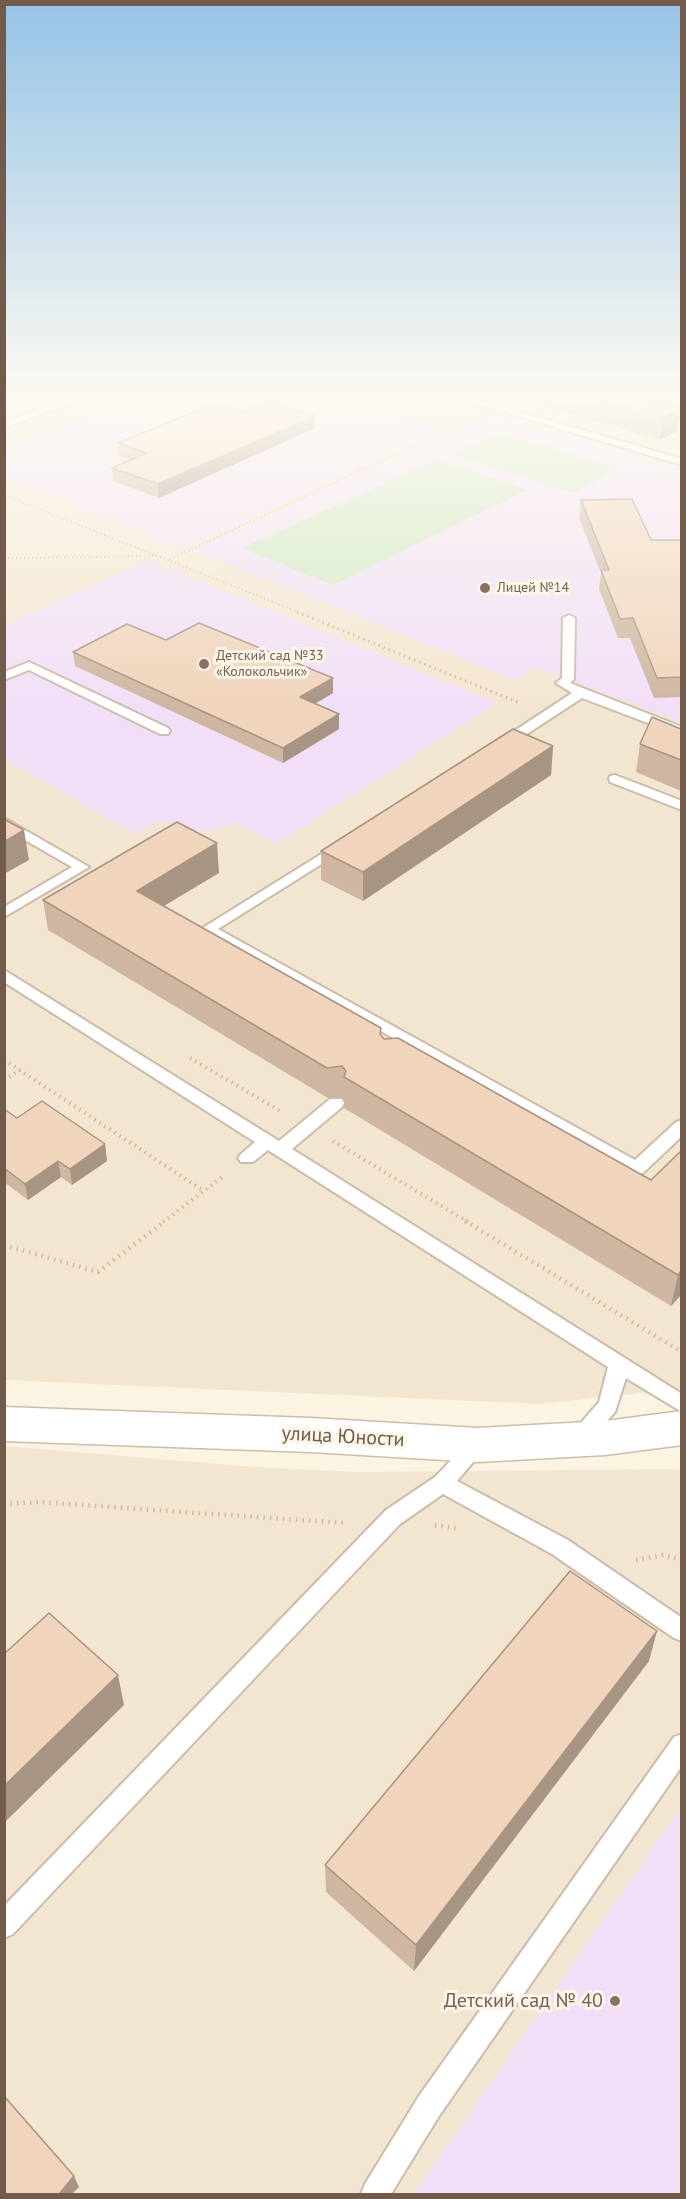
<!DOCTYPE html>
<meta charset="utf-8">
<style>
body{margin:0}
#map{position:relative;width:686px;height:2199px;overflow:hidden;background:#fbf4e3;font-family:"PT Sans",sans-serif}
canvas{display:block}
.frame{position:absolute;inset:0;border:6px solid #725b4a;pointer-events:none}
</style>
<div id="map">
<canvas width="686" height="2199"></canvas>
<div class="frame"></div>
</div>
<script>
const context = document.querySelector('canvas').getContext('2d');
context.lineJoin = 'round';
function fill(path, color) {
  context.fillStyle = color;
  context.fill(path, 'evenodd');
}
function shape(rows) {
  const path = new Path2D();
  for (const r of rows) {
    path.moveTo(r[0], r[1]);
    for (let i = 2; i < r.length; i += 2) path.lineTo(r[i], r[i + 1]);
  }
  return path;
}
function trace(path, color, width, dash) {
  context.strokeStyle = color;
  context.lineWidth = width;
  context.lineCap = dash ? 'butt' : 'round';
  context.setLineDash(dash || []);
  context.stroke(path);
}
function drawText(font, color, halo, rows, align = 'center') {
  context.font = font + ' "PT Sans",sans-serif';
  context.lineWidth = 6;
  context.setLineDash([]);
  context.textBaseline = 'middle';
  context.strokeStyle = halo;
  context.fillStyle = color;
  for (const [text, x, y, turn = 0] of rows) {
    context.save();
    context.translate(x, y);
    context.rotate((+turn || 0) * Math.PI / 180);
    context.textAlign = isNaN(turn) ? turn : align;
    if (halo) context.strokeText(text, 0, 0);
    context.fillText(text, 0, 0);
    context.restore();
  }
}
const residential = shape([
 [5,400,681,400,681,1389,539,1404,5,1380],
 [4,1446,255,1467,357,1472,681,1469,681,2194,5,2194]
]);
const education = shape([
 [129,400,354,400,445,428,184,549,5,477,4,448],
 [492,412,681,469,681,722,536,667,515,680,194,550],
 [147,560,497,703,276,844,237,823,192,834,161,820,134,834,5,759,4,626],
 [681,1807,681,2194,414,2194]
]);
const green = shape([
 [500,432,619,469,573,493,452,454],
 [437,460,527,490,333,585,242,548]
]);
const pathFar3 = shape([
 [4,495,301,613],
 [4,558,157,556],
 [170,559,463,423]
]);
const pathFar2 = shape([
 [297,612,520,703]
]);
const pathFar1 = shape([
 [190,1058,282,1112],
 [4,1060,204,1191],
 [4,1080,20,1070],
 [333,1141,468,1222],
 [163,1222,225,1175]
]);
const path = shape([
 [465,1221,682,1352],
 [4,1245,98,1272,165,1221],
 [4,1504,38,1502,344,1523],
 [435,1525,460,1529],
 [636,1560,663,1555,682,1560]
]);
const lane = shape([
 [65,400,78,400,4,428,4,422,65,400],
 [464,400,478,400,682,459,682,465,464,400],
 [569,615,575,618,574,679,570,683,682,727,682,736,582,698,507,747,499,747,497,744,499,741,572,693,556,683,562,678,563,618,569,615],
 [29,662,168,728,170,731,168,734,160,734,29,670,4,680,4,672,29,662],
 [615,775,682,801,682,810,610,782,609,779,610,776,615,775],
 [4,818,89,867,4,917,4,907,72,867,4,828,4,818],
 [339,843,346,847,344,850,218,929,635,1160,676,1122,682,1120,682,1136,643,1173,637,1175,631,1173,201,929,339,843],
 [4,970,279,1141,330,1099,342,1099,344,1103,342,1107,292,1149,682,1394,682,1412,626,1378,615,1412,586,1445,579,1447,572,1445,569,1439,572,1433,599,1402,608,1367,268,1150,253,1162,241,1162,238,1158,241,1154,255,1142,4,982,4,970],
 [477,1437,484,1440,487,1446,457,1481,568,1540,682,1618,682,1641,674,1638,552,1554,443,1494,400,1524,13,1934,4,1938,4,1906,386,1510,435,1477,470,1440,477,1437],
 [682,1734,682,1766,439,2116,391,2194,361,2194,365,2184,419,2096,674,1737,682,1734]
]);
const secondary = shape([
 [4,1407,311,1418,478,1428,605,1421,682,1411,682,1445,605,1455,478,1462,311,1452,4,1441,4,1407]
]);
const wall = shape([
 [525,400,681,400,681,422,678,421,677,431,660,440],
 [243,412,315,428,159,498,113,481,112,468,130,460,119,456,118,443],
 [581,500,651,540,681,540,681,697,654,698,630,638,618,638,599,589,601,573,579,518],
 [166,640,333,693,315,704,339,714,339,729,283,763,75,666,73,652],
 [681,729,681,791,636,772,640,744],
 [553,746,551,775,363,901,321,880,321,851],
 [219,873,164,906,381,1036,384,1039,651,1180,681,1151,681,1295,671,1306,344,1108,344,1099,342,1097,328,1098,48,930,43,900],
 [4,1109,17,1118,105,1144,107,1161,72,1185,61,1177,28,1200,4,1182],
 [649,1661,414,1971,326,1892,325,1865]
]);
const shadedWall = shape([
 [680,409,677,431,660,440,663,418],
 [315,416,315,428,159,498,158,484],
 [333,678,333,693,300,712,300,697],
 [339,714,339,729,283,763,283,748],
 [553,746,551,775,363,901,363,872],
 [24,830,29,860,4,874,4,842],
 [217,843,219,873,140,920,137,891],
 [105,1144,107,1161,72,1185,70,1169],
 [58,1161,61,1177,28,1200,25,1184],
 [681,1271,681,1295,671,1306,678,1275],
 [657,1631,649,1661,414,1971,416,1945],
 [118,1675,124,1705,4,1823,4,1786],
 [74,2176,79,2187,72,2194,59,2194]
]);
const building = shape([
 [600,400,649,400,680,409,663,418,600,400],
 [269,401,315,416,158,484,112,468,147,453,118,443,216,403,243,412,269,401],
 [632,499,651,540,681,540,681,677,657,678,633,618,620,619,601,570,609,570,581,500,632,499],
 [199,623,333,678,300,697,339,714,283,748,73,652,127,624,166,640,199,623],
 [652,717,681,729,681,760,640,744,652,717],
 [513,729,553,746,363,872,321,851,513,729],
 [4,819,24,830,4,842,4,819],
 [177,822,217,843,137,891,381,1028,380,1034,384,1039,398,1038,651,1180,681,1151,681,1271,678,1275,344,1077,346,1071,342,1066,327,1068,43,900,177,822],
 [42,1101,105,1144,70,1169,58,1161,25,1184,4,1168,4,1109,17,1118,42,1101],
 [570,1571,657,1631,416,1945,325,1865,570,1571],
 [49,1613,118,1675,4,1786,4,1654,49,1613],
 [4,2096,74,2176,59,2194,4,2194,4,2096]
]);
const markers = [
 [485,588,6,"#8d6e63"],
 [204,664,6,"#8d6e63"],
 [615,2001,6,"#8d6e63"]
];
const farEducationnames = [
 ["Лицей №14",497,588],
 ["Детский сад №33",216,656],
 ["«Колокольчик»",216,672]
];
const nearStreetnames = [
 ["улица Юности",343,1437,3]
];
const nearEducationnames = [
 ["Детский сад № 40",603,2001]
];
fill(residential, '#f3e6d1');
fill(education, '#f1dff7');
fill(green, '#cee8c2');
trace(lane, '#ccbcaa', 4);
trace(secondary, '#cfbca8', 3);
trace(pathFar3, '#d4b89f', 2, [1, 3]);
trace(pathFar2, '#d4b89f', 3, [1.5, 4]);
trace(pathFar1, '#d4b89f', 4, [1.5, 4.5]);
trace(path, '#d4b89f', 4.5, [1.5, 5]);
fill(lane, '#fff');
fill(secondary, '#fff');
fill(wall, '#ceb6a1');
fill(shadedWall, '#a89483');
fill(building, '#f0d4bb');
trace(building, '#a89483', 1.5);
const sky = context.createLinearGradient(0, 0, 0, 708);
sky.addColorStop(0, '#95c3e6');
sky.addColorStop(0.56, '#fdfaf2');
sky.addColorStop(1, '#fdfaf200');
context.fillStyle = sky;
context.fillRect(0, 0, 686, 708);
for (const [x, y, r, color] of markers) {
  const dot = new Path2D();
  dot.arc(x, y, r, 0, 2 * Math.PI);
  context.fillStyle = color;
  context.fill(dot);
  trace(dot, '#fef7e8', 2);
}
drawText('14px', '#785e54', '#fef7e8', farEducationnames, 'left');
drawText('20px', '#725b4a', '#fef7e8', nearStreetnames);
drawText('20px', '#785e54', '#fef7e8', nearEducationnames, 'right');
</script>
